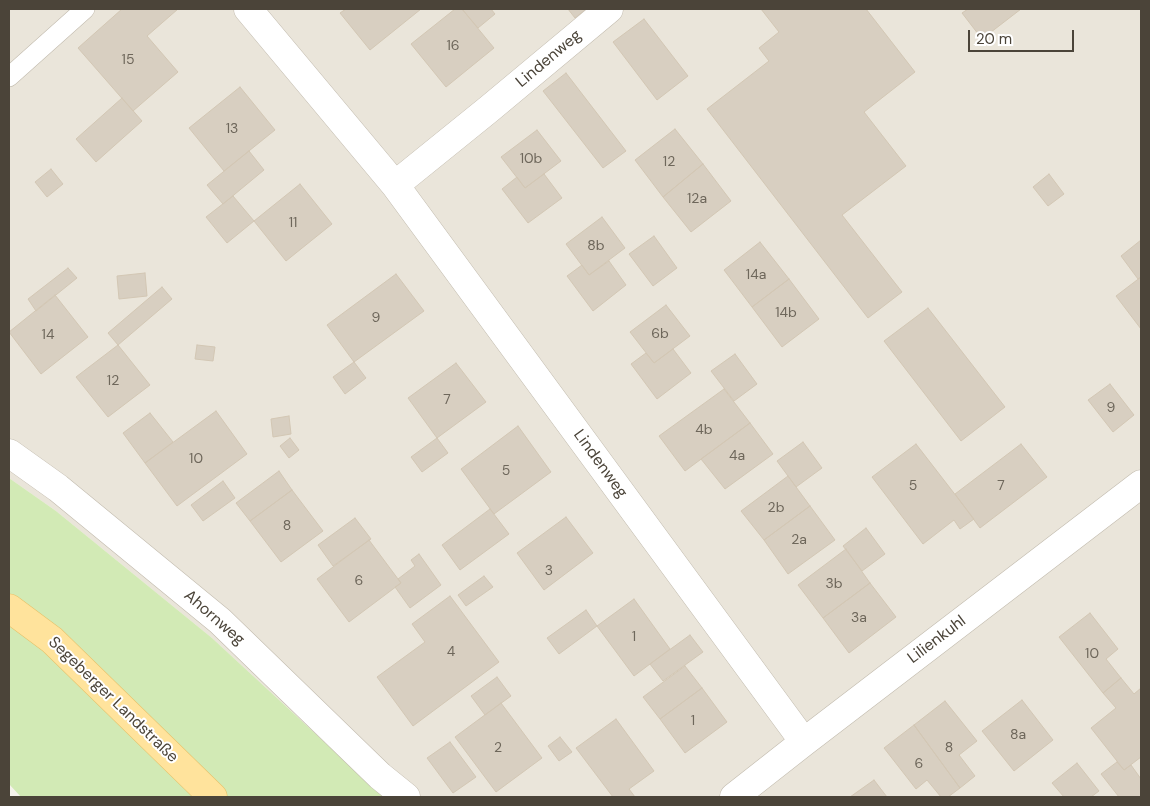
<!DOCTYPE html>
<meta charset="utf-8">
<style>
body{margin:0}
#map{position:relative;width:1150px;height:806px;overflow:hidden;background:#f6f3ec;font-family:"DM Sans",sans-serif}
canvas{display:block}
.frame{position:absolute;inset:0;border:10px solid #4b4439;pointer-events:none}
.scale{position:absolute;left:968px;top:30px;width:106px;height:22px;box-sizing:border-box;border:2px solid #4b4439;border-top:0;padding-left:6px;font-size:15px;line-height:18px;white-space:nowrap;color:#4b4439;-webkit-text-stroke:4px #fff;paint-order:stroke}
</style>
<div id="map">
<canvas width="1150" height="806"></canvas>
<div class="frame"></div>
<div class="scale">20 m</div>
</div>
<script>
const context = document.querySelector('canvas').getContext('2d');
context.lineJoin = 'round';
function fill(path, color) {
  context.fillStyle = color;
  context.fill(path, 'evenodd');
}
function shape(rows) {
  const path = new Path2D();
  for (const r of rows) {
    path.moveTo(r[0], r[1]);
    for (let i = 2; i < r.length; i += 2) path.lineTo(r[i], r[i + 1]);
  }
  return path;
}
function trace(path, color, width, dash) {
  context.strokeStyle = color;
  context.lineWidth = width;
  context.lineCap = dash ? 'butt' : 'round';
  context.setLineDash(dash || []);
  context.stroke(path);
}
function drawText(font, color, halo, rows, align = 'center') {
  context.font = font + ' "DM Sans",sans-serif';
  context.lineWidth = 4;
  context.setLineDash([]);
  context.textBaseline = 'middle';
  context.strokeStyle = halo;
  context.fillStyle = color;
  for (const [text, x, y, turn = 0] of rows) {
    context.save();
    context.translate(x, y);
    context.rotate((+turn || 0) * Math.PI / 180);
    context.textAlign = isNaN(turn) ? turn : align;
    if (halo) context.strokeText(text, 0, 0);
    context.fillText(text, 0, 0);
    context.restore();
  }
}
const residential = shape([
 [9,9,1141,9,1141,797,384,797,212,638,56,511,9,478]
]);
const green = shape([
 [9,478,56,511,212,638,384,797,21,797,9,784]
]);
const building = shape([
 [122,9,178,9,147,36,178,72,133,111,78,48,122,9],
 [346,9,421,9,370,50,340,13,346,9],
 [455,9,462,9,494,48,446,87,411,44,455,9],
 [462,9,491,9,495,14,478,28,462,9],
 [568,9,586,9,575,18,568,9],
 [761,9,866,9,915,72,864,112,906,166,842,215,902,292,868,318,707,109,769,61,759,48,779,32,761,9],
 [968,9,1021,9,982,39,962,13,968,9],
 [644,19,688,76,657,100,613,42,644,19],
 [566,73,626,151,603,168,543,91,566,73],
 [240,87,275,130,224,171,189,128,240,87],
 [122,98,142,121,96,162,76,139,122,98],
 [675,129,703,164,663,197,635,160,675,129],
 [537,130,561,161,525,188,501,157,537,130],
 [249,151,264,170,223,204,207,185,249,151],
 [703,164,731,201,691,232,663,197,703,164],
 [51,169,63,184,47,197,35,182,51,169],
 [544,174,562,198,528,223,502,189,517,177,525,188,544,174],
 [1049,174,1064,194,1048,206,1033,187,1049,174],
 [300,184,332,224,286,261,254,221,300,184],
 [233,196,254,221,227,243,206,217,233,196],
 [602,217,625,248,589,275,566,244,602,217],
 [654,236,677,268,653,286,629,254,654,236],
 [1141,240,1141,277,1138,279,1121,256,1141,240],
 [760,242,789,279,752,307,724,270,760,242],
 [609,261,626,285,593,311,567,276,582,265,589,275,609,261],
 [68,268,77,278,36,311,28,299,68,268],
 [145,273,147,296,119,299,117,276,145,273],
 [396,274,424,311,354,362,327,325,396,274],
 [1141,277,1141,329,1116,296,1141,277],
 [789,279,819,319,782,347,752,307,789,279],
 [162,287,172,299,118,345,108,333,162,287],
 [55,295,88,337,41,374,9,332,55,295],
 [666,305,690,336,654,363,630,332,666,305],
 [928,308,1005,407,961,441,884,341,928,308],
 [118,345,150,385,108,417,76,377,118,345],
 [197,345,215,347,213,361,195,359,197,345],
 [673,349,691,373,657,399,631,364,646,353,654,363,673,349],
 [735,354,757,384,734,401,711,371,735,354],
 [354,362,366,378,345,394,333,377,354,362],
 [456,363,486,402,437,438,408,398,456,363],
 [1110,384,1134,415,1113,432,1088,400,1110,384],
 [724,389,750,423,685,471,659,436,724,389],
 [216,411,247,454,177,506,145,463,216,411],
 [150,413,173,442,145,463,123,433,150,413],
 [289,416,291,434,273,437,271,419,289,416],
 [750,423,773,454,725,489,701,459,750,423],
 [518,426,551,472,494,514,461,469,518,426],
 [290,438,299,450,289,458,280,446,290,438],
 [437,438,448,453,422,472,411,457,437,438],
 [803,442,822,468,796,487,777,461,803,442],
 [916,444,974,519,960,529,954,520,923,544,872,477,916,444],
 [1021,444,1047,477,980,528,955,494,1021,444],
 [279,471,292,490,250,521,236,503,279,471],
 [788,476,810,506,764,540,741,511,788,476],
 [223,481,235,498,203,521,191,505,223,481],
 [292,490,323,531,281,562,250,521,292,490],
 [810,506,835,540,788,574,764,540,810,506],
 [490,509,509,534,460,570,442,545,490,509],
 [566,517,593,553,544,590,517,553,566,517],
 [355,518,371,539,333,566,318,545,355,518],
 [866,528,885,554,862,571,843,546,866,528],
 [369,540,401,583,349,622,317,579,369,540],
 [846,549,870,583,823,618,798,585,846,549],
 [419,554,441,585,410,608,395,587,401,583,398,579,415,566,411,560,419,554],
 [484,576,493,587,466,606,458,595,484,576],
 [870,583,896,617,849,653,823,618,870,583],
 [450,596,499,662,413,726,377,677,425,642,412,624,450,596],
 [634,599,670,649,634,676,597,626,634,599],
 [586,610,597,626,559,654,547,638,586,610],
 [1090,613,1118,649,1106,659,1121,678,1103,693,1059,637,1090,613],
 [690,635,703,652,663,681,650,664,690,635],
 [685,666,702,688,660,719,643,697,685,666],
 [497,677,511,696,485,715,471,696,497,677],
 [1121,678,1134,694,1141,688,1141,757,1124,770,1091,728,1116,708,1103,693,1121,678],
 [702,688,727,722,685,753,660,719,702,688],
 [1022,700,1053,740,1014,771,982,731,1022,700],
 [945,701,977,741,959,755,975,776,960,788,914,725,945,701],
 [501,703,542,758,496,792,455,737,501,703],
 [616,719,654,771,629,789,635,797,613,797,576,748,616,719],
 [914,725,960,788,948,797,941,797,927,780,916,789,884,748,914,725],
 [560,737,572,752,559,761,548,746,560,737],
 [450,742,476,777,453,793,427,758,450,742],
 [1117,762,1124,770,1131,765,1141,779,1141,797,1119,797,1101,774,1117,762],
 [1077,763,1099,791,1091,797,1064,797,1052,783,1077,763],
 [874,780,887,797,850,797,874,780]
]);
const lane = shape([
 [9,77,85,9]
]);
const street = shape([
 [248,9,395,185,804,742],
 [395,185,489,109,609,9],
 [9,453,58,488,220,621,380,776,406,797],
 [734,797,804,742,1141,484]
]);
const primary = shape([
 [9,608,52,640,213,797]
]);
const numberNames = [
 ["16",453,46],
 ["15",128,60],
 ["13",232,129],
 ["10b",531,159],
 ["12",669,162],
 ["12a",697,199],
 ["11",293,223],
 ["8b",596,246],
 ["14a",756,275],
 ["14b",786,313],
 ["9",376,318],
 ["6b",660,334],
 ["14",48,335],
 ["12",113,381],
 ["7",447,400],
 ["9",1111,408],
 ["4b",704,430],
 ["4a",737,456],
 ["10",196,459],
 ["5",506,471],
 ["5",913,486],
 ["7",1001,486],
 ["2b",776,508],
 ["8",287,526],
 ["2a",799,540],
 ["3",549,571],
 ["6",359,581],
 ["3b",834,584],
 ["3a",859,618],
 ["1",634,637],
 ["4",451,652],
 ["10",1092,654],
 ["1",693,721],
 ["8a",1018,735],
 ["2",498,748],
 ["8",949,748],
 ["6",919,764]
];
const streetNames = [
 ["Lindenweg",549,59,-40],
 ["Lindenweg",600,464,54],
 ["Ahornweg",214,618,41],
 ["Lilienkuhl",937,640,-37],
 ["Segeberger Landstraße",113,700,44]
];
fill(residential, '#eae5da');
fill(green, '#d2eab5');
fill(building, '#d8cfc1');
trace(building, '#d3c7b4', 1);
trace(lane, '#c2bbae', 20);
trace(street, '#c2bbae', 29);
trace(primary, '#e6c16a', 29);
trace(lane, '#fff', 19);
trace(street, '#fff', 28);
trace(primary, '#ffe39c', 28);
drawText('14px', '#6e675b', null, numberNames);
drawText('16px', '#4b4439', '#fff', streetNames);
</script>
